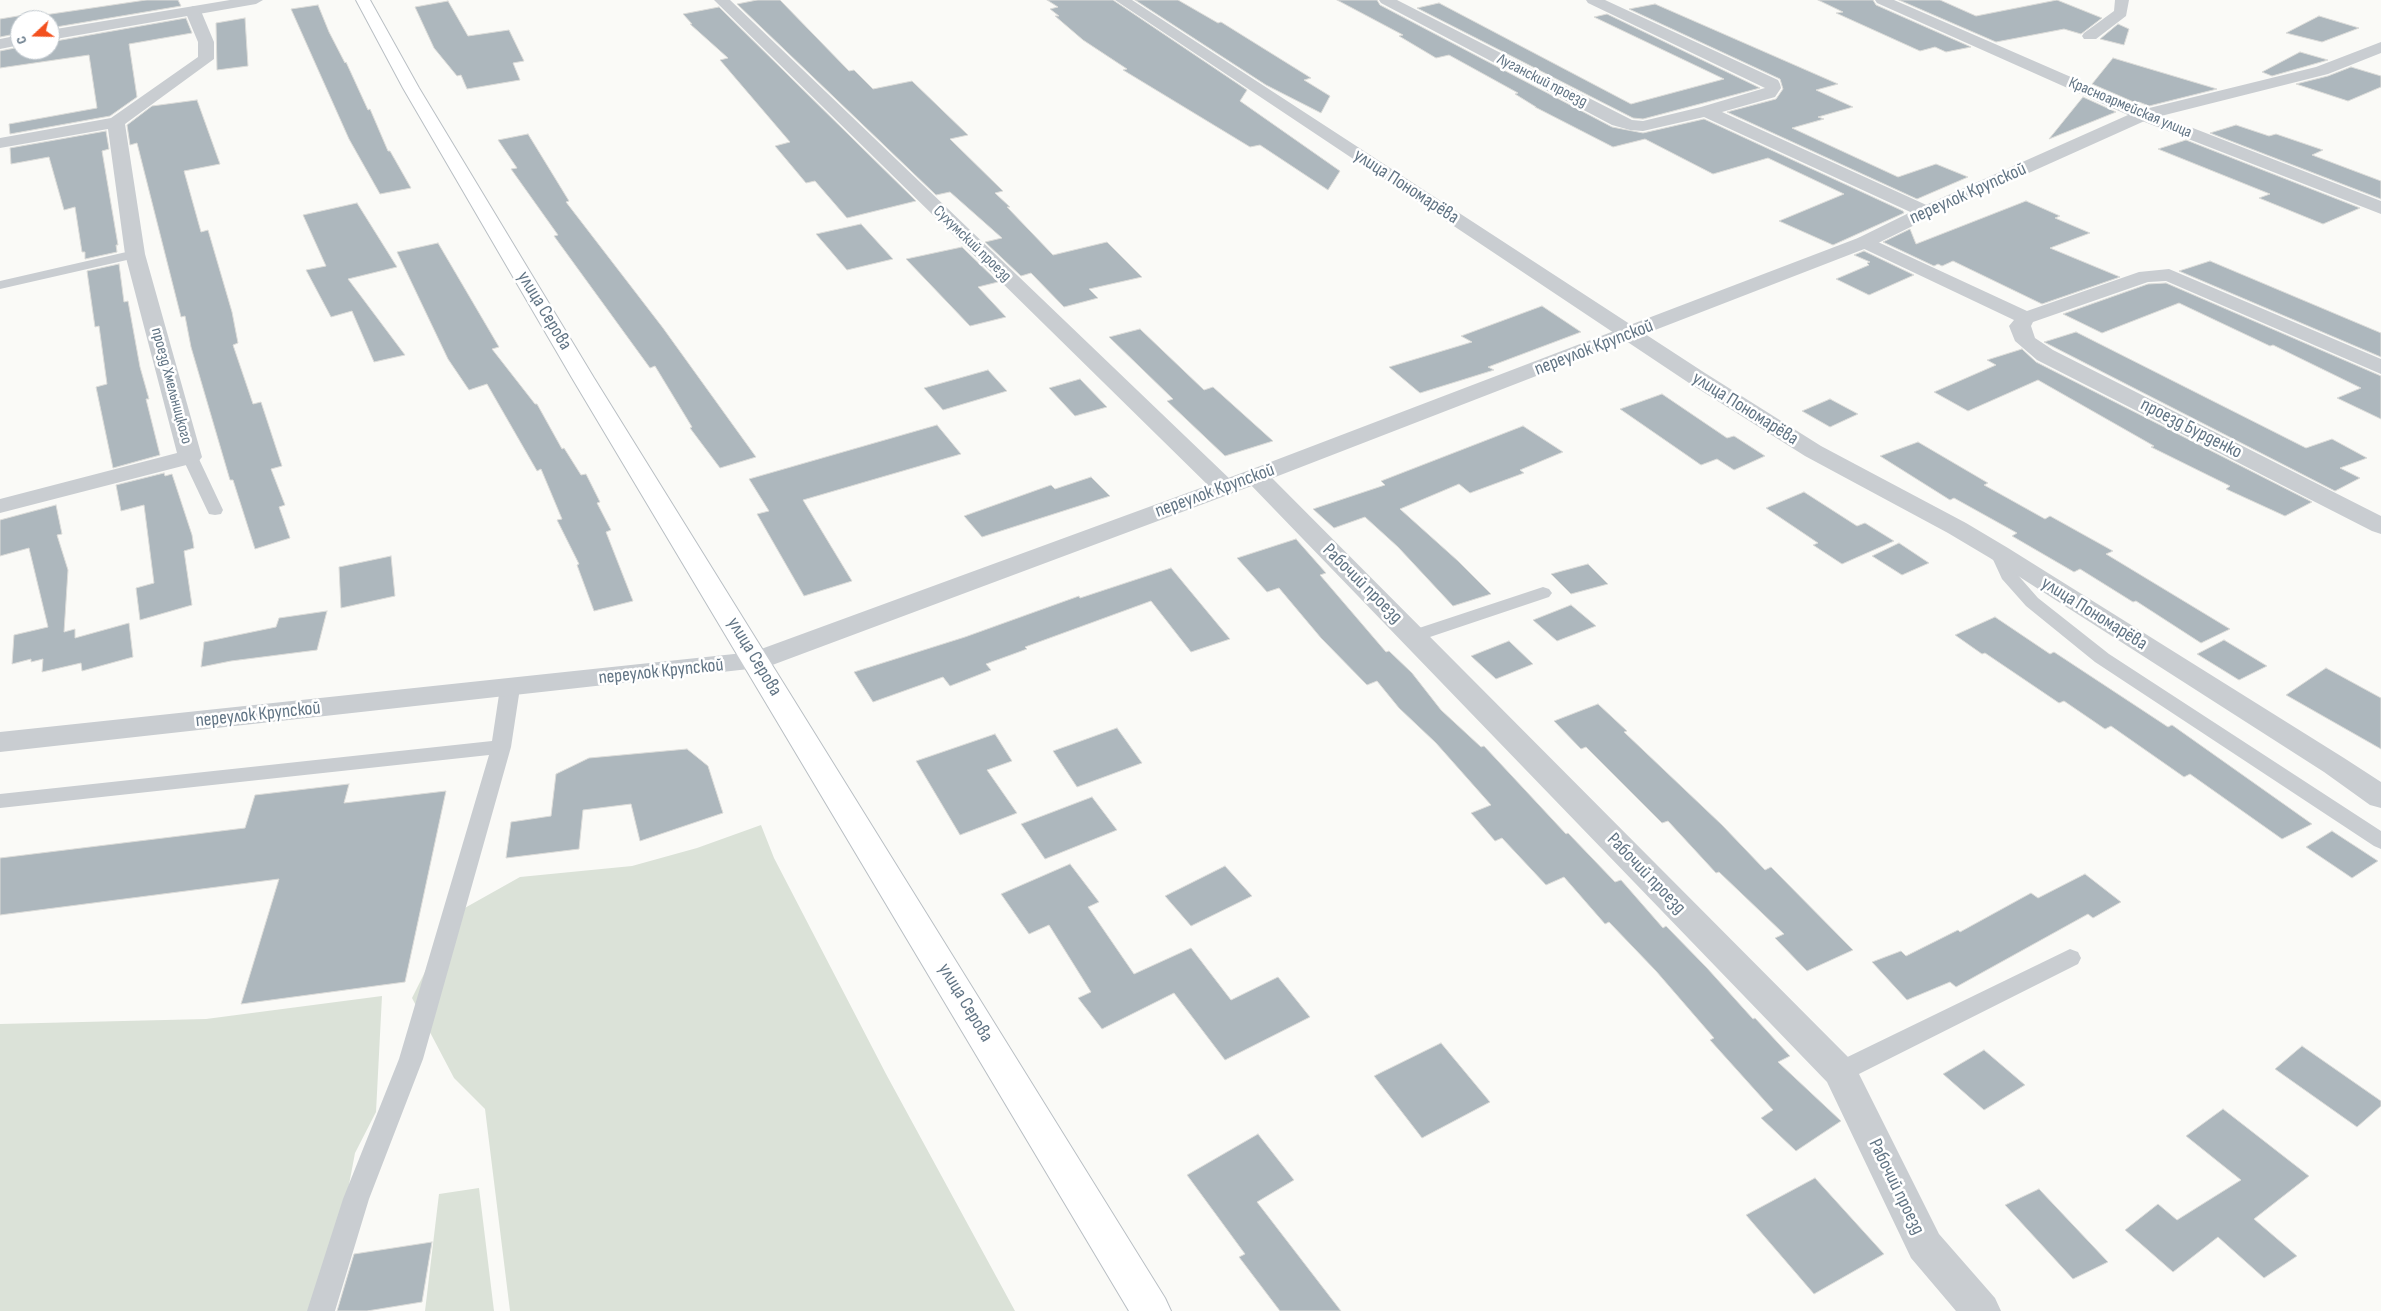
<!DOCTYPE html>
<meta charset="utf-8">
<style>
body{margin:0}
#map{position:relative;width:2381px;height:1311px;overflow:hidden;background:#fafaf7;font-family:"Sofia Sans Condensed",sans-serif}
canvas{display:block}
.north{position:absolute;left:10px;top:10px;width:50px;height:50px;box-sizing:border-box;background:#fff;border:1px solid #c0c8ce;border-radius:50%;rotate:249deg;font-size:14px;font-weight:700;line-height:20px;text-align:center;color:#627585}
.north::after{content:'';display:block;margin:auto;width:18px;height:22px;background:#f3501e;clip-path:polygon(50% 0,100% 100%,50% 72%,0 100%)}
</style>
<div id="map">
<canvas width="2381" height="1311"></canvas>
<div class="north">С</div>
</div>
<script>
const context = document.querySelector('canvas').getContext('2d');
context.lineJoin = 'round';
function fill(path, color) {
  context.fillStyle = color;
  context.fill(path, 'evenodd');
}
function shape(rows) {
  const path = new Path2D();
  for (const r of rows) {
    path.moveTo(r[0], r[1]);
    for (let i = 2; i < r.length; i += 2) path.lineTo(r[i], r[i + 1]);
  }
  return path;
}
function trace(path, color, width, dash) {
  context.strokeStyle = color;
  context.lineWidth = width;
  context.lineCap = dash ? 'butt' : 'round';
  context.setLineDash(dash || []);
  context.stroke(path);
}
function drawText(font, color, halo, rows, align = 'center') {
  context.font = font + ' "Sofia Sans Condensed",sans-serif';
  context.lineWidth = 5;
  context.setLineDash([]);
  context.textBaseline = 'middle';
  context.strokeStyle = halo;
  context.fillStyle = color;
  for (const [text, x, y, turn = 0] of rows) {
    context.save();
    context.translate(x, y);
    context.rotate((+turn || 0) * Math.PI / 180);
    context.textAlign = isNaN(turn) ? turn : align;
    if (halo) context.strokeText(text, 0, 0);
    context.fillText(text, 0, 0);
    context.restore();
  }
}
const green = shape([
 [761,825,774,858,886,1074,1015,1311,510,1311,485,1109,454,1078,412,998,454,914,520,877,632,866,697,848],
 [382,996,376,1112,355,1153,325,1311,0,1311,0,1024,206,1019],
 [479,1188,494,1311,425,1311,439,1194]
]);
const building = shape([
 [146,0,178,0,181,6,50,28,50,20,20,20,20,33,0,37,0,19,24,15,24,18,146,0],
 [757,0,780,0,849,71,854,70,873,89,912,81,968,135,950,139,1003,191,995,193,1010,207,1007,207,1053,255,1107,242,1142,277,1089,289,1098,298,1064,307,1031,273,1021,276,985,242,1002,238,950,192,936,195,737,4,757,0],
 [1047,0,1113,0,1247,90,1240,101,1340,171,1328,190,1260,145,1250,147,1123,70,1127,69,1083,40,1055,16,1059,16,1050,9,1058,7,1047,0],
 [1135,0,1178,0,1218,23,1221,22,1311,78,1304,80,1330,96,1321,113,1266,85,1135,0],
 [1337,0,1377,0,1380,5,1612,127,1643,133,1704,119,1903,211,1904,213,1833,245,1779,221,1844,194,1768,158,1713,174,1645,139,1613,147,1535,107,1536,107,1515,94,1518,93,1449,55,1436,58,1399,36,1403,35,1337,0],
 [1818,0,1873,0,1876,5,1971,47,1946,52,1935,47,1920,51,1836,13,1843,12,1818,0],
 [1899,0,1940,0,1976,16,2057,0,2102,18,2081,34,2064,29,1996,42,1899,0],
 [448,1,468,36,509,30,524,61,513,63,520,80,467,89,461,75,457,76,434,48,415,7,448,1],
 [1439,3,1631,104,1724,79,1594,17,1607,14,1760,88,1643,119,1633,118,1417,8,1439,3],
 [1655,4,1838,84,1816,90,1853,107,1818,117,1824,119,1792,128,1898,177,1936,164,1968,177,1917,199,1727,112,1776,99,1783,89,1780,79,1629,9,1655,4],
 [318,5,329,32,345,63,346,62,368,110,370,109,388,151,390,151,411,188,380,194,349,139,291,9,318,5],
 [719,7,916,201,847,218,815,181,806,183,775,146,790,142,720,60,728,58,690,24,692,24,683,14,719,7],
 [2319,16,2359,28,2322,42,2286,33,2319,16],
 [186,18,192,33,129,44,137,97,110,116,10,134,9,124,97,108,89,55,0,68,0,51,20,47,20,50,50,50,50,42,186,18],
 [245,18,248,66,217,70,216,23,245,18],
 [2118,24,2129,29,2124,45,2100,39,2118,24],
 [2300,52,2328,60,2272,76,2262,72,2300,52],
 [2113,58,2217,89,2149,106,2139,102,2136,103,2092,84,2113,58],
 [2351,67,2381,76,2381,87,2348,101,2296,84,2328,76,2351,67],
 [2083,97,2116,112,2049,139,2083,97],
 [197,100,220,164,184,171,201,232,208,230,232,312,238,343,233,345,253,404,261,402,282,466,271,469,285,505,279,507,290,538,255,549,233,480,230,480,191,347,185,316,181,317,137,143,130,145,127,125,152,106,197,100],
 [2236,125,2269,136,2276,134,2323,150,2312,155,2381,181,2381,199,2210,133,2236,125],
 [106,131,109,149,102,151,118,245,116,245,117,252,85,259,85,252,82,252,75,207,64,210,49,157,11,164,10,148,106,131],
 [528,134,569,201,566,202,663,328,756,457,720,468,690,428,692,427,655,366,650,368,554,236,558,235,511,169,517,168,498,140,528,134],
 [2186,140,2360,208,2323,224,2259,198,2270,194,2158,149,2186,140],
 [2026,201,2060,216,2055,218,2090,233,2050,248,2120,277,2042,304,1953,261,1942,266,1938,264,1934,266,1883,242,1910,229,1916,244,2026,201],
 [357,203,397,267,348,279,405,355,374,362,352,311,331,317,306,270,326,266,303,215,357,203],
 [861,224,893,259,847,270,816,234,861,224],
 [438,243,499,347,492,349,535,404,537,404,562,449,564,448,581,475,586,474,600,502,597,503,611,530,606,532,633,601,594,611,577,565,579,564,557,520,562,519,541,469,537,471,487,384,469,390,448,359,397,252,438,243],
 [962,247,998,282,978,287,1006,317,970,326,906,259,962,247],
 [1864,251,1914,275,1869,295,1836,279,1869,265,1867,263,1870,262,1854,255,1864,251],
 [2210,261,2381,333,2381,357,2179,271,2210,261],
 [119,264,124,302,128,301,140,367,149,399,146,399,160,455,113,468,96,387,107,384,99,326,95,327,87,271,119,264],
 [2166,283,2381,376,2381,419,2337,398,2361,388,2273,345,2270,346,2179,303,2102,333,2063,314,2148,284,2166,283],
 [1542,306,1581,332,1488,367,1494,370,1420,393,1389,367,1472,342,1461,336,1542,306],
 [1140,329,1204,390,1213,387,1273,441,1225,456,1167,401,1173,399,1109,337,1140,329],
 [2076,332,2306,448,2332,439,2367,458,2340,468,2360,478,2335,491,2044,342,2076,332],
 [2022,349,2036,362,2312,502,2285,516,2226,489,2230,486,2151,447,2154,446,2038,380,1968,411,1934,392,1996,365,1987,360,2022,349],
 [988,370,1007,391,943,410,924,388,988,370],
 [1080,379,1107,407,1075,416,1049,388,1080,379],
 [1662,394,1727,438,1734,436,1765,456,1734,470,1717,459,1701,465,1620,409,1662,394],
 [1830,399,1858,414,1830,427,1802,411,1830,399],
 [937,425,961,454,803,500,852,581,804,596,757,514,769,511,749,479,937,425],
 [1523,426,1563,452,1520,470,1524,473,1470,493,1459,484,1400,509,1458,561,1491,594,1453,606,1398,547,1365,517,1334,528,1313,509,1385,485,1381,481,1523,426],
 [1918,442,1988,483,1984,485,2045,519,2050,516,2113,551,2106,554,2230,629,2201,643,2136,601,2133,602,2080,569,2074,572,2012,536,2017,533,1954,498,1950,500,1880,456,1918,442],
 [164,473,165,476,172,474,192,535,194,548,184,551,192,605,140,620,136,588,154,583,144,505,121,511,116,485,164,473],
 [1091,477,1110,496,982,537,964,516,1051,485,1055,489,1091,477],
 [1804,492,1857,526,1865,523,1894,541,1842,564,1813,545,1818,543,1766,508,1804,492],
 [56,505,62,534,57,535,68,570,64,632,75,629,75,638,129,623,133,657,82,671,81,663,42,672,43,659,31,662,31,659,12,664,14,635,48,627,29,548,0,556,0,520,56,505],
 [1296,539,1326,573,1320,575,1386,652,1389,651,1412,673,1441,710,1481,747,1484,746,1566,834,1568,833,1615,882,1621,880,1663,928,1666,926,1707,968,1753,1019,1755,1018,1790,1056,1778,1062,1841,1121,1796,1151,1761,1118,1773,1110,1710,1040,1714,1038,1656,971,1609,922,1605,924,1564,877,1546,885,1502,838,1495,841,1471,813,1491,805,1436,743,1399,708,1377,681,1367,685,1321,638,1279,588,1267,592,1237,558,1296,539],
 [1899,543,1929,563,1902,575,1872,556,1899,543],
 [391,556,395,596,341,608,339,567,391,556],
 [1588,564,1608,584,1571,594,1551,574,1588,564],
 [1171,568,1230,639,1191,652,1151,601,1025,647,1027,649,986,664,991,670,950,686,943,677,873,702,854,672,965,637,1079,596,1080,598,1171,568],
 [1571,605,1596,626,1557,641,1533,620,1571,605],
 [327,611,317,650,231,661,201,667,204,642,276,627,279,618,327,611],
 [1995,617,2050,654,2054,652,2168,727,2172,725,2312,824,2282,839,2190,774,2184,777,2111,726,2105,729,2064,701,2059,703,1985,653,1982,654,1955,635,1995,617],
 [2224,640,2267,666,2239,680,2197,654,2224,640],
 [1509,641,1533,664,1496,679,1471,656,1509,641],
 [2326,668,2381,698,2381,749,2286,695,2326,668],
 [1598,704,1627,731,1624,732,1722,825,1765,870,1771,867,1853,950,1807,971,1775,938,1784,934,1719,872,1716,873,1668,821,1662,823,1586,747,1581,749,1554,721,1598,704],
 [1117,728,1142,763,1077,787,1053,751,1117,728],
 [995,734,1012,761,987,770,1017,813,960,835,916,761,995,734],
 [687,749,708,766,723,813,640,841,631,804,583,810,579,849,506,858,511,822,551,816,556,774,589,758,687,749],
 [349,784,344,803,446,791,405,982,241,1004,279,879,0,915,0,858,245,828,255,795,349,784],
 [1092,797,1117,830,1045,859,1021,824,1092,797],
 [2332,831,2378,861,2352,878,2306,847,2332,831],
 [1070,864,1099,902,1088,907,1134,974,1191,948,1231,1000,1278,977,1310,1017,1225,1060,1174,993,1102,1029,1078,998,1091,992,1049,925,1029,934,1001,894,1070,864],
 [1225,866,1252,896,1191,926,1165,896,1225,866],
 [2085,874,2121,902,2093,918,2088,914,1956,987,1950,982,1907,1000,1872,962,1901,951,1906,956,1958,930,1960,932,2031,893,2038,898,2085,874],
 [1441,1043,1490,1102,1422,1138,1374,1076,1441,1043],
 [2302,1046,2381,1101,2381,1106,2357,1127,2275,1069,2302,1046],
 [1984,1050,2025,1085,1984,1110,1943,1074,1984,1050],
 [2223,1109,2309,1176,2254,1219,2297,1256,2264,1278,2218,1237,2173,1272,2125,1230,2158,1204,2177,1220,2241,1180,2186,1136,2223,1109],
 [1258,1134,1294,1180,1257,1202,1341,1311,1280,1311,1239,1257,1245,1254,1187,1175,1258,1134],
 [1815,1178,1884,1254,1814,1294,1746,1215,1815,1178],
 [2039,1189,2108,1262,2073,1279,2005,1205,2039,1189],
 [432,1242,422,1302,367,1311,337,1311,354,1254,432,1242]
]);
const service = shape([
 [135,250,142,254,140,257,0,289,0,281,135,250],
 [190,452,196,454,198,457,223,510,221,514,215,515,209,514,207,510,182,457,184,454,190,452],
 [1999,548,2005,549,2016,573,2038,598,2109,654,2381,831,2381,849,2374,846,2095,662,2026,606,2002,579,1990,553,1993,549,1999,548],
 [1543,587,1549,589,1552,593,1549,597,1421,640,1414,642,1407,640,1405,636,1407,632,1543,587],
 [510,682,517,684,520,688,511,747,423,1059,369,1199,335,1311,307,1311,343,1199,399,1059,489,755,0,808,0,794,492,741,500,688,503,684,510,682],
 [2070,949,2078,952,2081,958,2078,964,1849,1079,1840,1082,1831,1079,1828,1072,1831,1065,2070,949]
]);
const minor = shape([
 [714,0,730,0,1233,482,1236,487,1233,492,1224,494,1215,492,714,0],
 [1115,0,1132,0,1705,373,1821,446,1966,523,2008,548,2344,758,2381,782,2381,808,2370,805,2324,772,1990,558,1948,533,1805,456,1689,383,1115,0],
 [1379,0,1397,0,1632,120,1643,121,1701,107,1765,88,1588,3,1586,0,1605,0,1778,80,1780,84,1781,88,1775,97,1722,112,1933,208,1935,212,1933,216,1926,218,1919,216,1704,117,1643,131,1630,130,1612,125,1381,3,1379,0],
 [1875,0,1894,0,2149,111,2381,201,2381,214,2137,119,1877,3,1875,0],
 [2115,0,2129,0,2126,16,2096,39,2084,39,2082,36,2084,33,2114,11,2115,0],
 [193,6,201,11,214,42,214,59,125,124,145,254,202,457,198,462,0,513,0,499,177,453,125,254,108,129,0,148,0,138,111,118,198,57,198,42,185,11,193,6],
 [1865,236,2027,311,2139,272,2169,269,2381,359,2381,374,2166,281,2148,282,2033,322,2031,326,2035,338,2053,350,2381,516,2381,534,2372,531,2037,360,2015,341,2009,326,2014,320,1858,246,1855,242,1858,238,1865,236],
 [1256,469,1265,471,1853,1062,1939,1234,1995,1298,2001,1311,1956,1311,1911,1258,1827,1082,1247,481,1244,476,1247,471,1256,469]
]);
const tertiary = shape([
 [230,0,263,0,256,4,50,40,50,30,230,0],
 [20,35,20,45,0,49,0,39,20,35],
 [2381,42,2381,53,2328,74,2149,119,1933,216,1872,246,1265,481,767,667,0,752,0,732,753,652,1247,471,1858,238,1919,208,2137,111,2316,67,2381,42]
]);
const secondary = shape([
 [356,0,370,0,419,88,594,378,1165,1298,1171,1311,1129,1311,572,378,403,88,356,0]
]);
const farStreetnames = [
 ["Луганский проезд",1542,81,27],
 ["Красноармейская улица",2130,108,23],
 ["Сухумский проезд",972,244,44],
 ["проезд Хмельницкого",171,386,75]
];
const streetNames = [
 ["улица Пономарёва",1406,187,33],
 ["переулок Крупской",1968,194,-24],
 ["улица Серова",544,311,59],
 ["переулок Крупской",1594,348,-21],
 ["улица Пономарёва",1745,409,32],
 ["проезд Бурденко",2191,429,27],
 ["переулок Крупской",1215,491,-20],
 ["Рабочий проезд",1362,584,45],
 ["улица Пономарёва",2094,614,32],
 ["улица Серова",754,657,59],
 ["переулок Крупской",661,672,-6],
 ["переулок Крупской",258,715,-6],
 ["Рабочий проезд",1646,874,46],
 ["улица Серова",965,1003,59],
 ["Рабочий проезд",1896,1187,64]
];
fill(green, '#dbe2d8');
fill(building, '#adb7bd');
trace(building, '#dcdcd9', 1);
trace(secondary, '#b9bfc4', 2);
fill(service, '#c9cdd1');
fill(minor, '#c9cdd1');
fill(tertiary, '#c9cdd1');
fill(secondary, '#fff');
drawText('16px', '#627585', '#fff', farStreetnames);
drawText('19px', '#627585', '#fff', streetNames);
</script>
